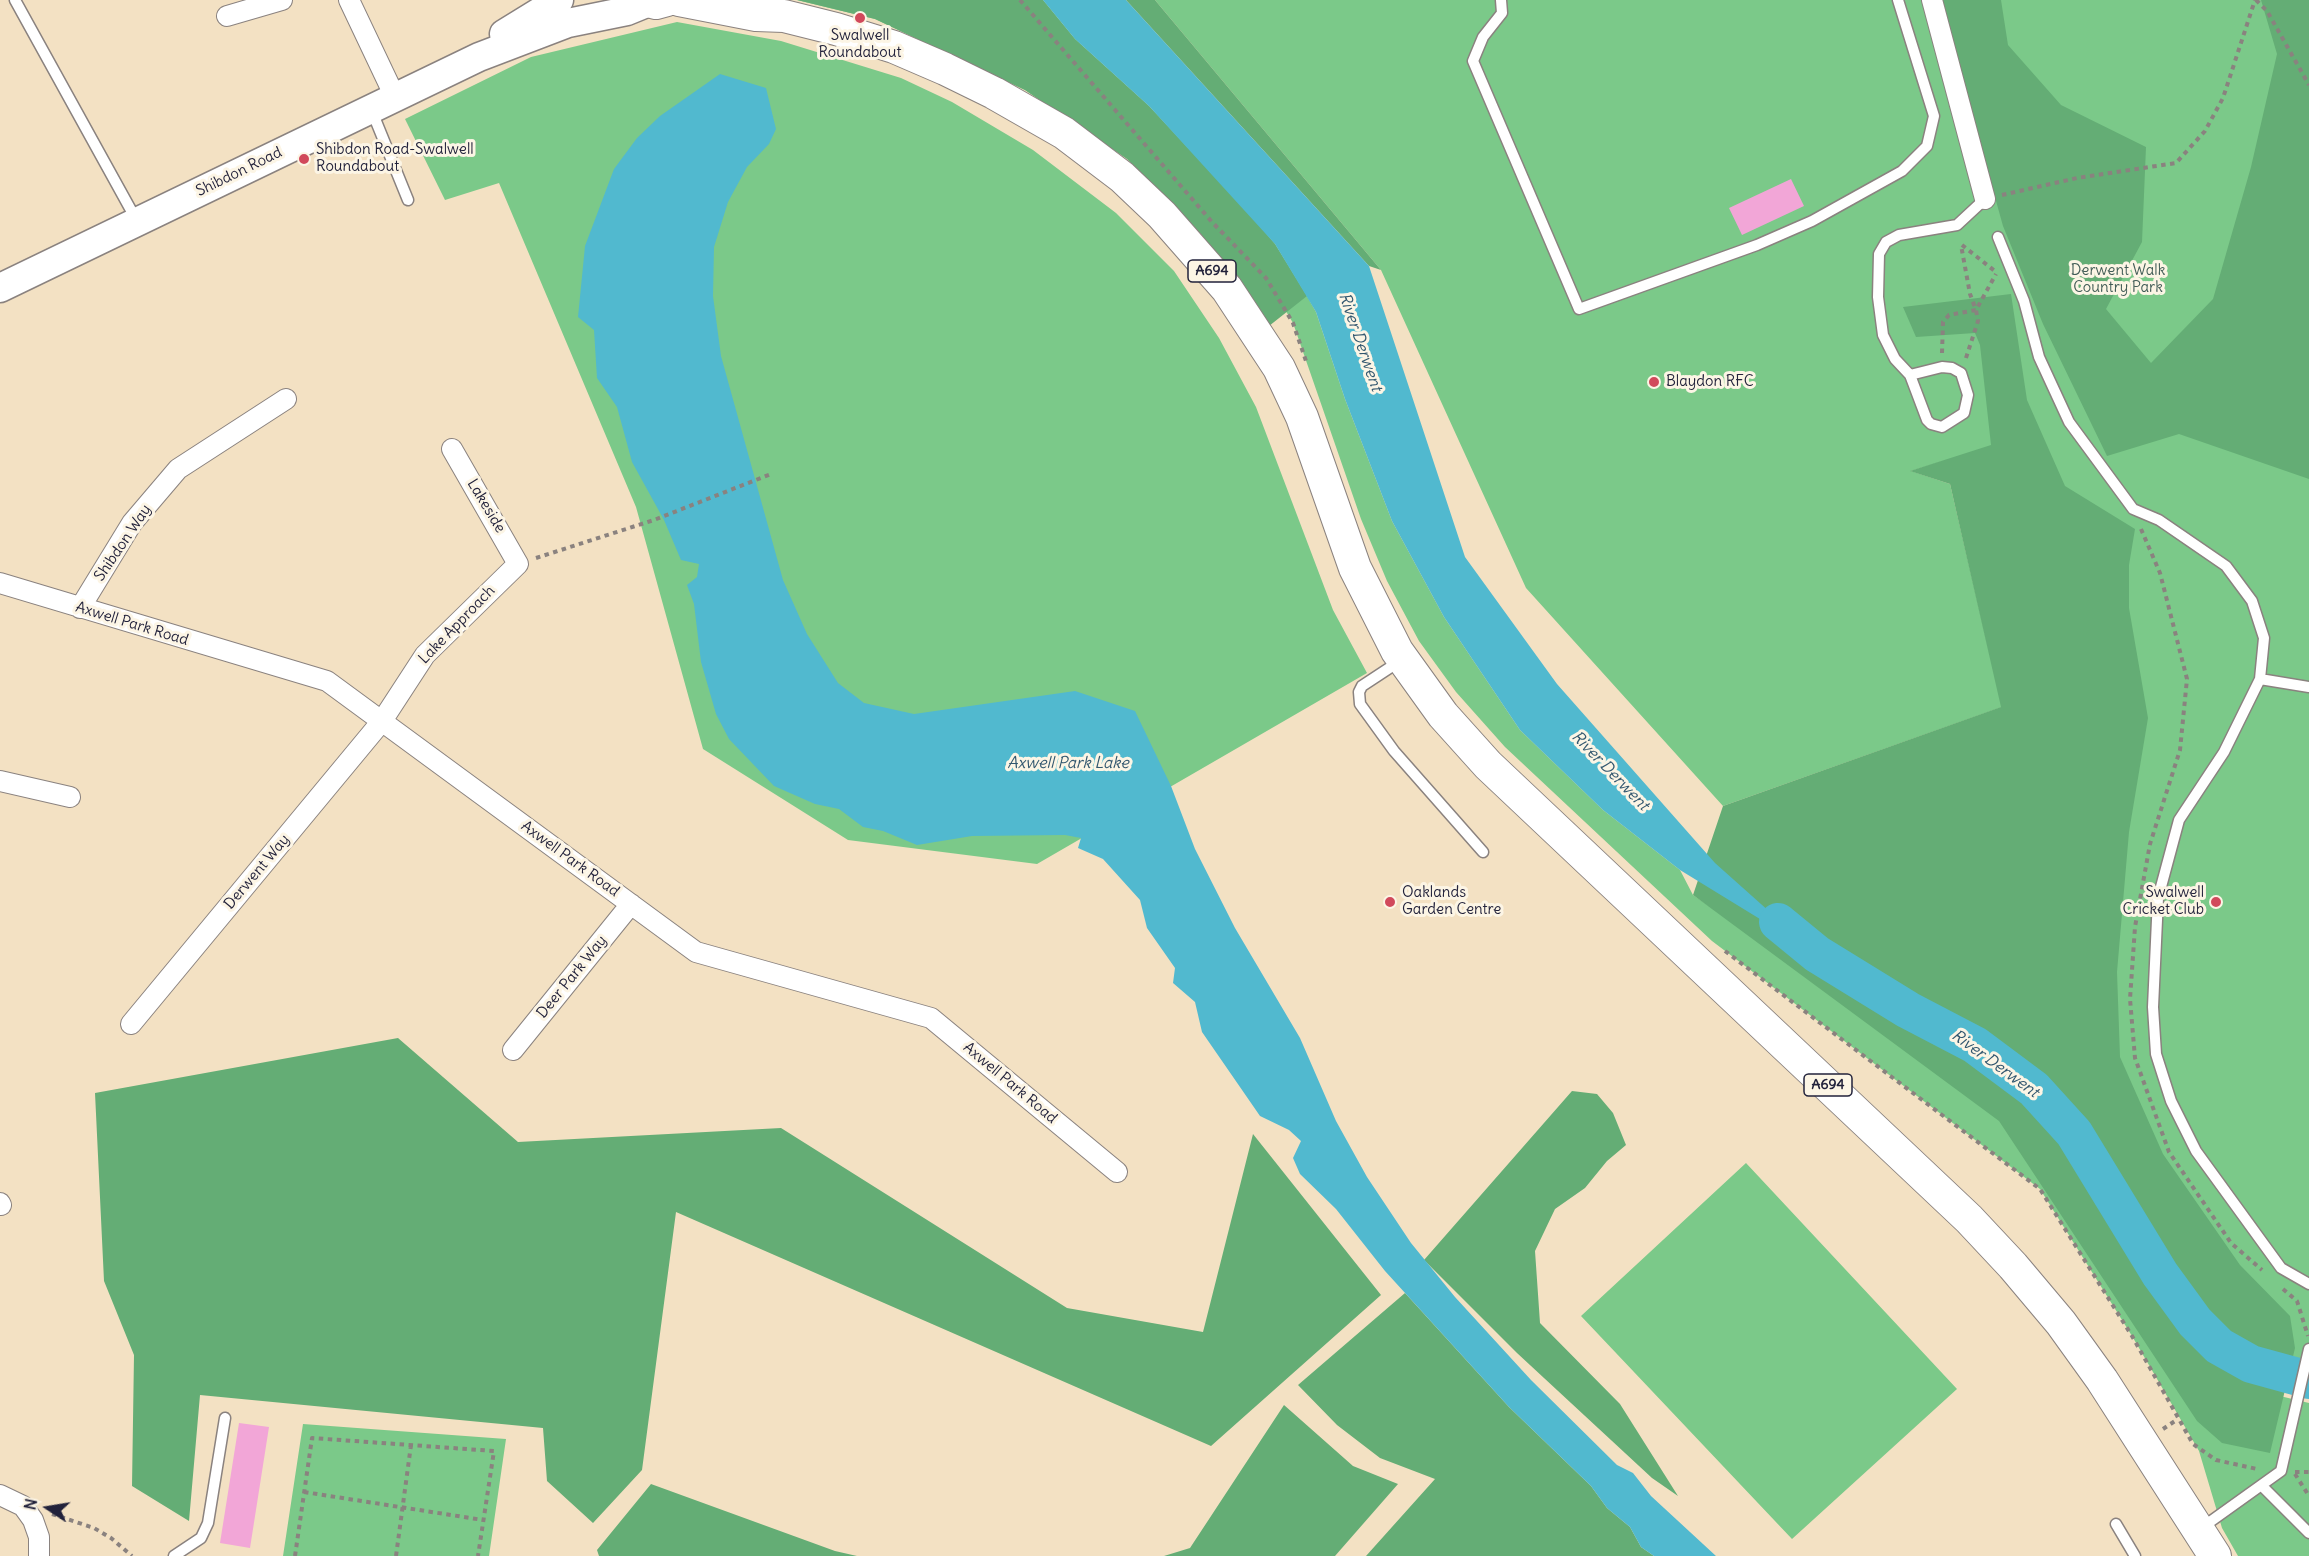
<!DOCTYPE html>
<style>
body{margin:0}
#map{position:relative;width:2309px;height:1556px;overflow:hidden;background:#f3e1c3;font-family:Delius,sans-serif}
canvas{display:block}
.north{position:absolute;left:18px;top:1478px;width:60px;height:60px;-webkit-text-stroke:4px #fcf5e5;paint-order:stroke;rotate:282deg;font-size:16px;font-weight:700;line-height:24px;text-align:center;color:#22223b}
.north::after{content:'';display:block;margin:auto;width:21px;height:27px;background:#22223b;clip-path:polygon(50% 0,100% 100%,50% 72%,0 100%)}
</style>
<div id="map">
<canvas width="2309" height="1556"></canvas>
<div class="north">N</div>
</div>
<script>
const context = document.querySelector('canvas').getContext('2d');
context.lineJoin = 'round';
function fill(path, color) {
  context.fillStyle = color;
  context.fill(path, 'evenodd');
}
function shape(rows) {
  const path = new Path2D();
  for (const r of rows) {
    path.moveTo(r[0], r[1]);
    for (let i = 2; i < r.length; i += 2) path.lineTo(r[i], r[i + 1]);
  }
  return path;
}
function trace(path, color, width, dash) {
  context.strokeStyle = color;
  context.lineWidth = width;
  context.lineCap = dash ? 'butt' : 'round';
  context.setLineDash(dash || []);
  context.stroke(path);
}
function drawText(font, color, halo, rows, align = 'center') {
  context.font = font + ' Delius,sans-serif';
  context.lineWidth = 6;
  context.setLineDash([]);
  context.textBaseline = 'middle';
  context.strokeStyle = halo;
  context.fillStyle = color;
  for (const [text, x, y, turn = 0] of rows) {
    context.save();
    context.translate(x, y);
    context.rotate((+turn || 0) * Math.PI / 180);
    context.textAlign = isNaN(turn) ? turn : align;
    if (halo) context.strokeText(text, 0, 0);
    context.fillText(text, 0, 0);
    context.restore();
  }
}
const green = shape([
 [797,0,1043,0,1075,39,1149,106,1275,244,1307,296,1316,312,1345,399,1392,521,1444,617,1520,730,1603,810,1680,870,1693,895,2021,1119,2255,1390,2309,1403,2309,1556,2238,1556,2222,1528,2199,1451,2132,1336,2040,1189,1712,941,1505,747,1456,692,1419,641,1387,581,1361,519,1293,323,1266,278,1200,233,1128,159,1025,90,875,19],
 [1155,0,2302,0,2309,12,2309,1362,2280,1353,2126,1205,2012,440,1911,471,1950,484,2002,707,1723,806,1526,588,1381,270],
 [677,22,781,41,901,78,952,102,1033,150,1116,213,1174,271,1219,338,1256,407,1333,610,1367,673,1037,864,848,840,703,749,636,507,499,183,445,200,405,119,531,57],
 [1746,1163,1957,1389,1792,1539,1581,1316],
 [303,1424,506,1439,489,1556,283,1556]
]);
const forest = shape([
 [797,0,1043,0,1075,39,1149,106,1251,215,1275,244,1307,296,1269,326,1200,233,1127,159,1025,90,875,19],
 [1126,0,1155,0,1381,270,1369,266],
 [1940,0,2001,0,2008,45,2061,105,2146,147,2142,242,2106,309,2151,363,2213,299,2251,167,2277,54,2261,0,2309,0,2309,479,2179,434,2107,456,2043,324,2003,226],
 [2011,294,2027,400,2065,486,2135,529,2129,565,2129,608,2148,718,2129,832,2117,972,2120,1057,2163,1154,2240,1265,2290,1316,2295,1348,2270,1453,2222,1443,2197,1421,1999,1121,1693,895,1723,806,2001,707,1950,484,1910,471,1991,445,1980,345,1975,333,1916,337,1903,307],
 [398,1038,518,1142,781,1128,1067,1308,1203,1332,1253,1134,1381,1295,1211,1446,676,1212,642,1470,593,1523,547,1481,543,1428,200,1395,189,1521,132,1486,134,1355,104,1281,95,1093],
 [1572,1091,1597,1094,1613,1113,1626,1145,1607,1161,1585,1188,1555,1209,1535,1251,1540,1323,1620,1404,1678,1496,1652,1478,1517,1353,1424,1260],
 [1405,1293,1509,1407,1591,1486,1607,1508,1630,1527,1641,1547,1654,1556,1366,1556,1435,1479,1380,1458,1337,1425,1298,1385],
 [1284,1405,1353,1466,1398,1484,1335,1556,1164,1556,1190,1548],
 [651,1484,835,1551,857,1556,599,1556,597,1550]
]);
const water = shape([
 [1043,0,1126,0,1369,266,1465,557,1557,684,1715,863,1817,954,1680,870,1603,810,1520,730,1444,617,1392,521,1345,399,1316,312,1275,244,1149,106,1075,39],
 [720,74,766,88,776,129,769,144,747,167,728,202,714,247,713,296,721,356,783,580,807,634,838,683,864,703,914,714,1075,691,1135,711,1171,786,1195,849,1235,928,1300,1038,1336,1121,1367,1177,1411,1243,1455,1297,1531,1380,1617,1465,1633,1473,1651,1496,1716,1556,1654,1556,1641,1547,1630,1527,1607,1508,1591,1486,1509,1407,1385,1271,1336,1209,1300,1174,1293,1158,1301,1141,1289,1130,1260,1116,1202,1032,1195,1002,1173,983,1175,968,1147,928,1140,900,1103,859,1078,848,1081,838,1065,835,972,836,917,845,883,831,863,827,839,809,815,804,774,786,729,739,716,714,701,662,694,604,687,585,697,577,699,564,681,560,664,520,632,462,617,407,597,378,594,330,578,317,585,246,614,169,637,138,660,116]
]);
const river = shape([
 [1778,922,1817,954,1908,1010,1975,1045,2034,1089,2074,1133,2160,1274,2195,1322,2219,1346,2251,1364,2309,1380]
]);
const building = shape([
 [1791,179,1804,206,1742,235,1729,208],
 [239,1423,269,1427,250,1548,220,1543]
]);
const path = shape([
 [1020,0,1212,222,1266,278,1293,323,1306,361],
 [2256,0,2267,11,2309,85],
 [2002,195,2077,178,2176,163,2205,131,2223,98,2255,0],
 [1962,245,1996,272],
 [1942,353,1943,322,1949,315,1976,310,1970,294,1961,245],
 [1966,358,1978,321,1976,310,1996,274],
 [2141,529,2160,573,2187,679,2180,750,2150,844,2135,927,2130,999,2135,1058,2169,1152,2231,1243,2262,1270],
 [536,558,654,520,771,474],
 [1725,951,2040,1189,2132,1336,2193,1444,2216,1460,2257,1469],
 [2283,1289,2297,1301,2308,1336],
 [2163,1429,2178,1419],
 [2295,1472,2309,1472],
 [2295,1474,2309,1496],
 [304,1492,483,1520],
 [52,1514,94,1528,111,1538,132,1556],
 [295,1556,312,1438,494,1451,478,1556],
 [396,1556,411,1445]
]);
const lane = shape([
 [15,0,137,221],
 [1501,0,1502,13,1483,37,1473,61,1579,309,1757,245,1812,221,1902,171,1927,146,1934,116,1898,0],
 [371,109,408,200],
 [1998,237,2024,301,2039,357,2069,422,2133,509,2159,520,2226,566,2252,601,2264,638,2260,679,2224,752,2179,820,2158,898,2153,1007,2156,1054,2171,1101,2196,1151,2281,1268,2309,1284],
 [1910,375,1942,367,1952,368,1961,373,1968,395,1964,413,1942,427,1931,424,1927,420,1910,375,1895,359,1883,335,1878,297,1879,254,1886,242,1899,235,1957,225,1985,199],
 [1400,661,1362,686,1359,692,1360,704,1394,751,1483,852],
 [2260,679,2309,687],
 [2262,1486,2309,1533],
 [2116,1524,2135,1556],
 [2200,1529,2281,1471,2309,1349],
 [174,1556,201,1538,208,1523,225,1418]
]);
const street = shape([
 [349,0,395,97],
 [1932,0,1985,199],
 [227,16,282,0],
 [0,583,327,681,696,952,931,1018,1117,1172],
 [80,608,132,523,178,469,286,399],
 [0,781,70,797],
 [131,1024,382,721,425,655,518,564,452,449],
 [513,1050,631,904],
 [0,1203,1,1205],
 [0,1495,23,1506,33,1520,39,1537,39,1556]
]);
const secondary = shape([
 [504,34,559,0],
 [0,288,479,57,568,23,627,11,649,2]
]);
const primary = shape([
 [645,0,656,3,667,0],
 [679,0,756,15,784,16,836,29,894,47,945,69,994,93,1064,133,1122,177,1162,215,1227,289,1279,368,1302,417,1355,568,1397,651,1443,715,1488,765,1969,1219,2013,1266,2061,1323,2102,1380,2215,1556]
]);
const markers = [
 [860,18,6,"#d1495b"],
 [304,159,6,"#d1495b"],
 [1654,382,6,"#d1495b"],
 [1390,902,6,"#d1495b"],
 [2216,902,6,"#d1495b"]
];
const shields = [
 [1212,271,48],
 [1828,1085,48]
];
const shieldNames = [
 ["A694",1212,271],
 ["A694",1828,1085]
];
const poiNames = [
 ["Swalwell",860,36,"center"],
 ["Roundabout",860,53,"center"],
 ["Shibdon Road-Swalwell",316,150],
 ["Roundabout",316,167],
 ["Blaydon RFC",1666,382],
 ["Oaklands",1402,893],
 ["Garden Centre",1402,910],
 ["Swalwell",2204,893,"right"],
 ["Cricket Club",2204,910,"right"]
];
const streetNames = [
 ["Shibdon Road",239,172,-26],
 ["Lakeside",486,506,59],
 ["Shibdon Way",123,543,-56],
 ["Axwell Park Road",132,624,17],
 ["Lake Approach",457,625,-46],
 ["Axwell Park Road",570,859,36],
 ["Derwent Way",257,872,-50],
 ["Deer Park Way",572,977,-51],
 ["Axwell Park Road",1010,1083,40]
];
const parkNames = [
 ["Derwent Walk",2118,271],
 ["Country Park",2118,288]
];
const waterNames = [
 ["River Derwent",1360,342,71],
 ["Axwell Park Lake",1068,763],
 ["River Derwent",1610,771,46],
 ["River Derwent",1995,1064,36]
];
fill(green, '#7bc989');
fill(forest, '#64ad75');
fill(water, '#51b9cf');
trace(river, '#51b9cf', 38);
fill(building, '#f2a6d7');
trace(lane, '#8a827f', 13);
trace(street, '#8a827f', 22);
trace(secondary, '#8a827f', 31);
trace(primary, '#8a827f', 34);
trace(path, '#8a827f', 4, [4.5, 4.5]);
trace(lane, '#fff', 10);
trace(street, '#fff', 20);
trace(secondary, '#fff', 28);
trace(primary, '#fff', 32);
for (const [x, y, r, color] of markers) {
  const dot = new Path2D();
  dot.arc(x, y, r, 0, 2 * Math.PI);
  context.fillStyle = color;
  context.fill(dot);
  trace(dot, '#fcf5e5', 2);
}
for (const [x, y, w] of shields) {
  const box = new Path2D();
  box.roundRect(x - w / 2, y - 11, w, 22, 4.5);
  context.fillStyle = '#fcf5e5';
  context.fill(box);
  trace(box, '#22223b', 1.5);
}
drawText('bold 14px', '#22223b', null, shieldNames);
drawText('15px', '#22223b', '#fcf5e5', poiNames, 'left');
drawText('15px', '#22223b', '#fcf5e5', streetNames);
drawText('15px', '#415c56', '#fcf5e5', parkNames);
drawText('italic 16px', '#32576f', '#fcf5e5', waterNames);
</script>
